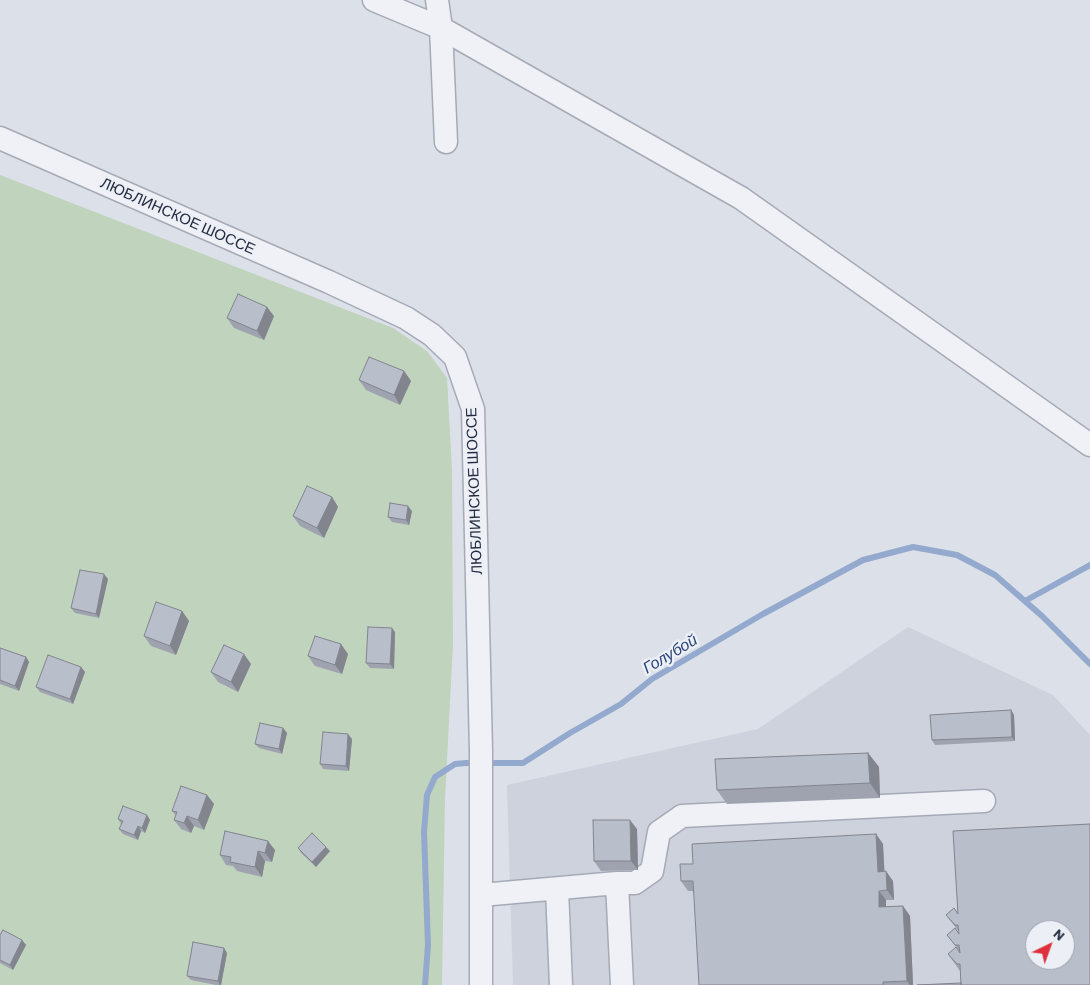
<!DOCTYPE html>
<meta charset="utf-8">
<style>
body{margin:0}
#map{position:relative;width:1090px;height:985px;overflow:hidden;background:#dce0e8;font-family:Barlow,sans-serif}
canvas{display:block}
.north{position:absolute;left:1025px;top:920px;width:50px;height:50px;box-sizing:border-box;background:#eceff6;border:1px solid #9ca1ad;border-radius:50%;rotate:42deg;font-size:14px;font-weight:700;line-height:20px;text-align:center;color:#242c40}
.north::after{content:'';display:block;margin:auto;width:18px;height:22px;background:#dd313b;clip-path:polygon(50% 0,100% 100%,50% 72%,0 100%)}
</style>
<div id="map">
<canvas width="1090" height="985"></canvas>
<div class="north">N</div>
</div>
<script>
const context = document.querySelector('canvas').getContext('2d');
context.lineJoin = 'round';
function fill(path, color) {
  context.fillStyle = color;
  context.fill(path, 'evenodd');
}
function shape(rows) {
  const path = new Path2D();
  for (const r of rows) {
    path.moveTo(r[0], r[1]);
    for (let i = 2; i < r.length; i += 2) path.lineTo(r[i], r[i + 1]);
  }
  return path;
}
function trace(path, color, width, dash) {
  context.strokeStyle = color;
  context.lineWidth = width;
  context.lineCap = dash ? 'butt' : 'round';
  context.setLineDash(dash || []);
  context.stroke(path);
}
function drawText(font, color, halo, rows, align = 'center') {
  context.font = font + ' Barlow,sans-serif';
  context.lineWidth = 5;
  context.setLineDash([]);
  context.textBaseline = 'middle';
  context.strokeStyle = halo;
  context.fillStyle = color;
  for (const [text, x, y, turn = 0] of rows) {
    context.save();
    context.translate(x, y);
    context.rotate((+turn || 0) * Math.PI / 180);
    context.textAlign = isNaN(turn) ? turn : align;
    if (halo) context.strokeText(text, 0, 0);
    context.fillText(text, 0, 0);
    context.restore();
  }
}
const built = shape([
 [908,627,1053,695,1090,735,1090,985,513,985,507,785,758,729],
 [1035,930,1065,930,1065,960,1035,960]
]);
const green = shape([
 [0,175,393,328,427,351,447,378,452,470,453,644,445,799,442,985,0,985]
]);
const stream = shape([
 [1025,601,1090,565],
 [425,985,428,945,424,832,427,795,435,777,455,764,466,763,523,763,570,733,621,704,652,679,763,614,863,560,913,547,957,555,995,575,1042,616,1090,664]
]);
const minor = shape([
 [374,0,441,28,741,198,1090,445],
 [437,0,441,28,446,142],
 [0,138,329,282,406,318,432,335,455,357,473,409,481,751,481,985],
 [617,883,635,883,652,871,659,832,682,816,984,801],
 [557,889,561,985],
 [481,895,617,883,622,985]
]);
const wall = shape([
 [274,316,264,340,234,328,227,318],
 [404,371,411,381,400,405,366,390,359,380],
 [332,497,338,507,324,538,300,526,293,516],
 [412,511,409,525,392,522,388,517],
 [108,579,99,618,75,613,71,608],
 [182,611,189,621,176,655,151,646,144,636],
 [395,632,394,669,370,668,366,663],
 [0,648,26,657,29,662,19,691,0,684],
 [348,654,342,674,315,666,308,656],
 [251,664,238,692,218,682,211,672],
 [81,667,85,672,73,704,40,692,36,687],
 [1011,710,1014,715,1015,741,935,745,932,740],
 [283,728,287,733,282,754,259,748,255,744],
 [352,739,349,771,323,769,320,764],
 [868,753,879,767,880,798,727,804,717,790],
 [207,795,214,804,204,830,194,826,191,833,181,829,174,820,176,816,172,811],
 [147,815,150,820,145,833,141,831,138,840,123,834,119,829,121,824,118,819],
 [1090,824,1090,985,917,985,961,983,960,971,948,954,956,947,960,953,959,951,947,935,955,928,959,934,959,932,946,915,954,908,958,913,953,831],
 [1035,930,1065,930,1065,960,1035,960],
 [637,829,638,870,601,871,594,861],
 [225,831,275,850,272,862,265,861,262,877,237,871,233,866,226,865,220,855],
 [876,834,883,844,884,871,893,881,894,900,886,900,886,907,903,906,910,916,913,985,699,985,694,891,688,891,681,881,693,864],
 [298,848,330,851,316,867,301,853],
 [0,935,22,940,26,945,13,970,0,963],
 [227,953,221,985,216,985,191,980,187,976]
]);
const shadedWall = shape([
 [267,307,274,316,264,340,257,331],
 [404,371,411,381,400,405,394,395],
 [332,497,338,507,324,538,317,528],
 [408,506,412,511,409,525,406,520],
 [104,574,108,579,99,618,96,614],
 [182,611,189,621,176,655,170,646],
 [392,628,395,632,394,669,390,664],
 [341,644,348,654,342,674,335,665],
 [244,654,251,664,238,692,231,682],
 [26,657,29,662,19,691,15,686],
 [81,667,85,672,73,704,70,699],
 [1011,710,1014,715,1015,741,1012,737],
 [283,728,287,733,282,754,279,749],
 [348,734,352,739,349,771,346,766],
 [868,753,879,767,880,798,870,783],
 [207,795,214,804,204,830,198,820],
 [147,815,150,820,145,833,142,828],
 [187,816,194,826,191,833,184,823],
 [630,820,637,829,638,870,631,861],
 [138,826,141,831,138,840,134,835],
 [876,834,883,844,885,881,878,872],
 [268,841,275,850,272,862,265,853],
 [326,847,330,851,316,867,312,862],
 [258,851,265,861,262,877,255,867],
 [886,871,893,881,894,900,887,890],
 [879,891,886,900,886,917,879,907],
 [903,906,910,916,913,985,910,985,907,981],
 [22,940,26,945,13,970,10,965],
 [224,948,227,953,221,985,220,985,218,981]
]);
const building = shape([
 [238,294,267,307,257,331,227,318,238,294],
 [369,357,404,371,394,395,359,380,369,357],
 [307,486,332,497,317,528,293,516,307,486],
 [390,503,408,506,406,520,388,517,390,503],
 [80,570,104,574,96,614,71,608,80,570],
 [156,602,182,611,170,646,144,636,156,602],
 [368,627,392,628,390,664,366,663,368,627],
 [315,636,341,644,335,665,308,656,315,636],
 [224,645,244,654,231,682,211,672,224,645],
 [0,648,26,657,15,686,0,680,0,648],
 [48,655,81,667,70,699,36,687,48,655],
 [1011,710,1012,737,932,740,930,715,1011,710],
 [260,723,283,728,279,749,255,744,260,723],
 [323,732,348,734,346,766,320,764,323,732],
 [868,753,870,783,717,790,715,759,868,753],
 [181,786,207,795,198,820,187,816,184,823,174,820,177,812,172,811,181,786],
 [123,806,147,815,142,828,138,826,134,835,119,829,123,821,118,819,123,806],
 [593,820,630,820,631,861,594,861,593,820],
 [1090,824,1090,985,961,985,960,964,957,964,948,954,956,947,960,953,959,945,955,945,947,935,955,928,959,934,958,925,955,925,946,915,954,908,958,914,953,831,1090,824],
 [1035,930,1065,930,1065,960,1035,960,1035,930],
 [225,831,268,841,265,853,258,851,255,867,230,862,231,857,220,855,225,831],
 [312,833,326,847,312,862,298,848,312,833],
 [876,834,878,872,886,871,887,890,879,891,879,907,903,906,907,981,883,982,883,985,699,985,693,881,681,881,680,864,693,864,692,844,876,834],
 [3,930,22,940,10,965,0,960,0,935,3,930],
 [193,942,224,948,218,981,187,976,193,942],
 [961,983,961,985,917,985,961,983]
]);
const streetNames = [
 ["ЛЮБЛИНСКОЕ ШОССЕ",178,216,24],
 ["ЛЮБЛИНСКОЕ ШОССЕ",474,491,-92]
];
const waterNames = [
 ["Голубой",670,654,-31]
];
fill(built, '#ced2dd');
fill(green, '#c0d3bc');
trace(stream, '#93a9cd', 6);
trace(minor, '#a5aab6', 25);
trace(minor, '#eff1f6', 22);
fill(wall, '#9fa3af');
fill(shadedWall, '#82858e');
fill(building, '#b9becb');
trace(building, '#82858e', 1);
drawText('15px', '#242c40', '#eceff6', streetNames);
drawText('italic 16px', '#2a4578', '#eceff6', waterNames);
</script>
